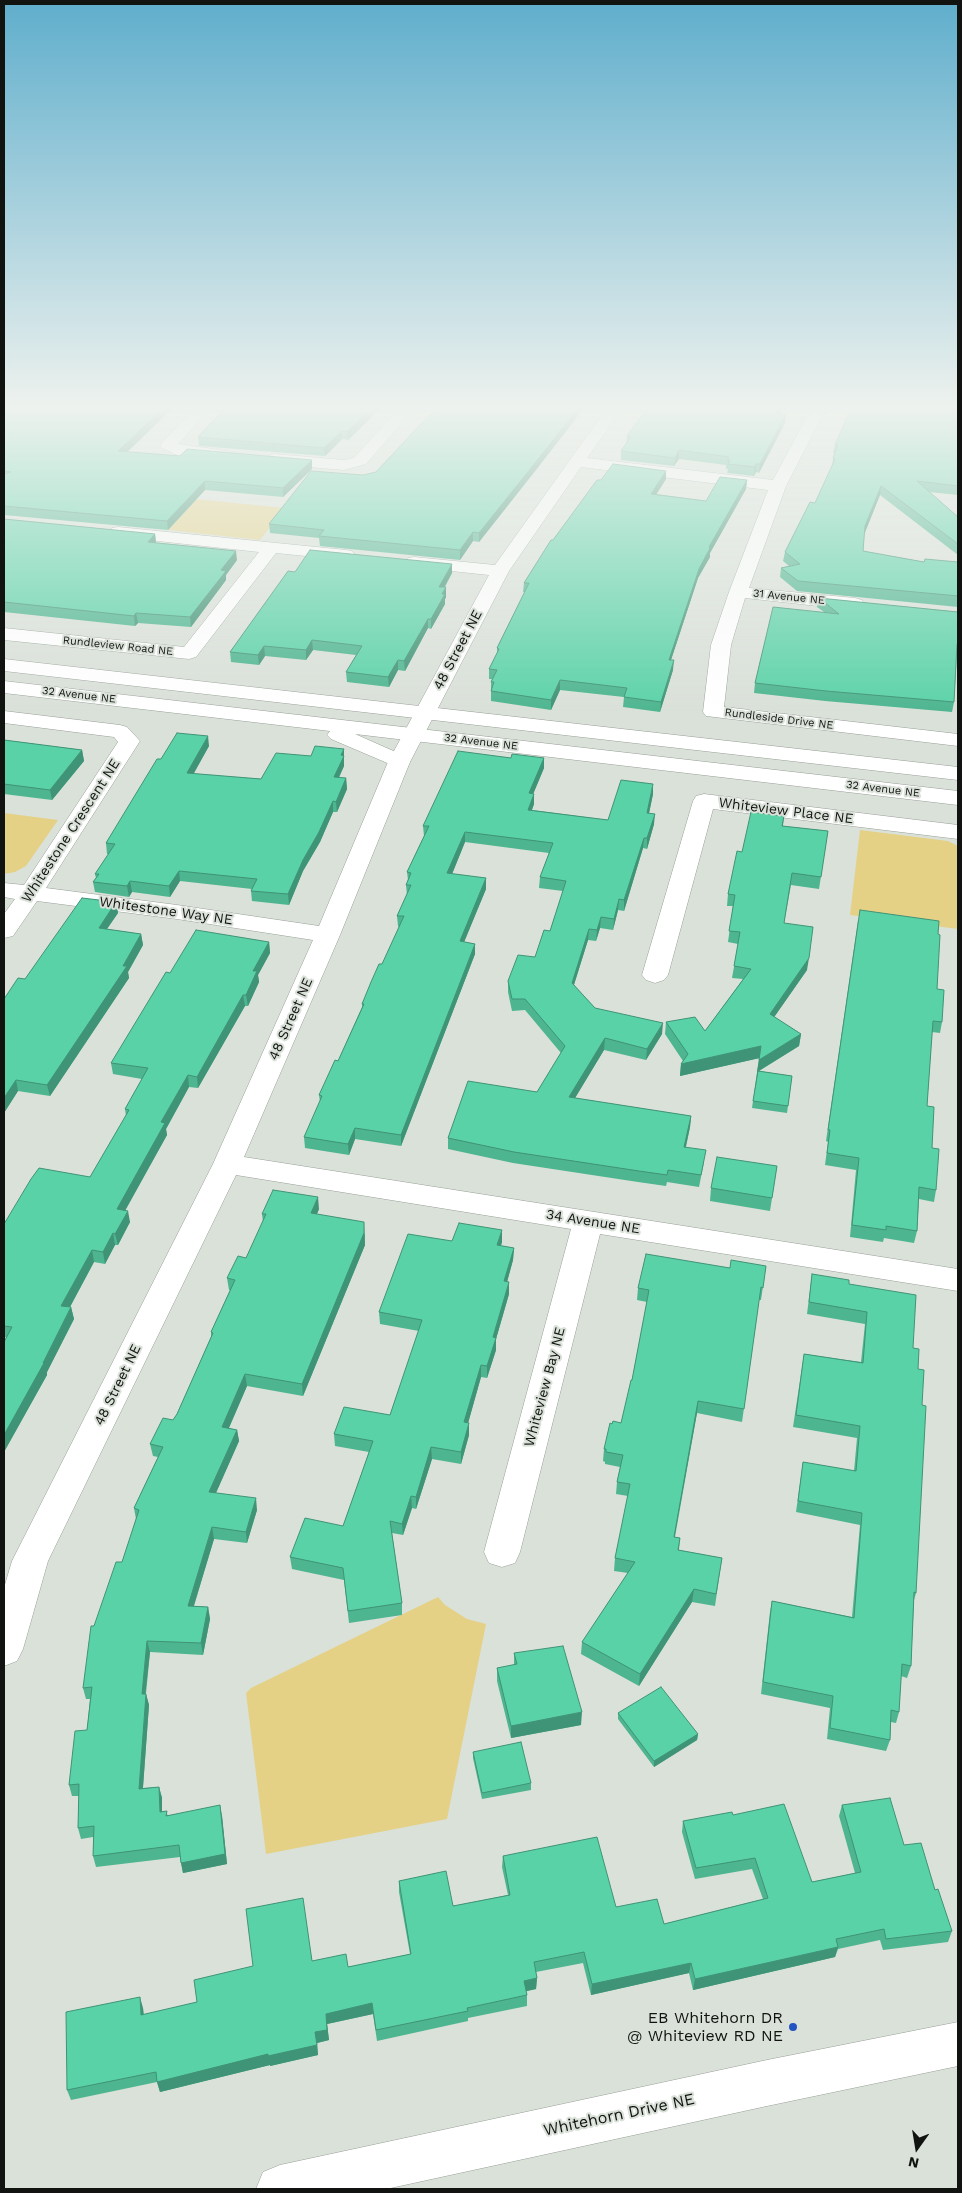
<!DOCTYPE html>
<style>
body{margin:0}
#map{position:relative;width:962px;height:2193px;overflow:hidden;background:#dae1d9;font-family:"Work Sans",sans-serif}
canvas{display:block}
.frame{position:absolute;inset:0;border:5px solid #111310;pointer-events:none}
.north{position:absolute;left:892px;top:2123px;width:50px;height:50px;-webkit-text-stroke:4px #dae1d9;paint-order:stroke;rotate:193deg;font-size:14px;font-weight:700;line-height:20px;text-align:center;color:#111310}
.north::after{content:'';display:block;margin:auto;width:18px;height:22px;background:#111310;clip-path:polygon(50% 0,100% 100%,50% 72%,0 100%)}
</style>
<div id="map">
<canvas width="962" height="2193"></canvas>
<div class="frame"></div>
<div class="north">N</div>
</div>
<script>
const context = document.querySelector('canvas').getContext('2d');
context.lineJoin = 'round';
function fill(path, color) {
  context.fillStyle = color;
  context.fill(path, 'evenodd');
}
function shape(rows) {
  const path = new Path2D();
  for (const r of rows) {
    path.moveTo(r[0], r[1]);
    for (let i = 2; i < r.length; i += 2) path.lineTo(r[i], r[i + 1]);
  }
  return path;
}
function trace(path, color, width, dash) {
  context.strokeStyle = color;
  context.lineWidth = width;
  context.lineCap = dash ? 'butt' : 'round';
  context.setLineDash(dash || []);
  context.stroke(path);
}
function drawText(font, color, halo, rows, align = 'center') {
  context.font = font + ' "Work Sans",sans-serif';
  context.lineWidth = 4;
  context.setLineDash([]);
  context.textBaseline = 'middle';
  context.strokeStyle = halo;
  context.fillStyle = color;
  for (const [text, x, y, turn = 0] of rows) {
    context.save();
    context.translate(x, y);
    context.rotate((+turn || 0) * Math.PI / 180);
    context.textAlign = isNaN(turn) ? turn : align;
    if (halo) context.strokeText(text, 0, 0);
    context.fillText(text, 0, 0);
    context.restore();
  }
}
const green = shape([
 [195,499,285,508,260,540,168,530],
 [4,813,58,820,26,866,15,872,4,874],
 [860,830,948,841,958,846,958,929,850,915],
 [438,1597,445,1605,467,1619,486,1624,447,1819,266,1854,246,1693,251,1688]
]);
const minor = shape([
 [195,408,211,408,178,444,227,451,229,454,227,457,221,459,177,455,162,448,160,445,195,408],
 [399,408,415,408,366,464,344,470,274,464,268,462,266,459,268,456,274,454,344,460,354,458,399,408],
 [607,408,623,408,587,458,773,480,809,413,813,408,829,408,821,418,786,486,749,588,855,598,862,600,864,604,862,608,855,610,745,598,731,645,724,707,958,734,958,746,706,716,703,712,711,645,729,592,768,490,581,467,509,571,410,762,340,935,244,1157,958,1269,958,1291,600,1234,520,1552,515,1563,502,1567,489,1563,484,1552,571,1229,236,1175,48,1561,23,1649,17,1661,4,1666,4,1588,12,1561,213,1164,313,940,177,919,37,901,13,936,4,938,4,914,15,899,4,897,4,883,24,885,118,742,114,737,4,723,4,711,120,725,127,727,140,741,46,888,177,905,319,926,388,762,489,575,414,567,408,566,405,562,408,558,414,557,495,565,607,408],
 [118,527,346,550,352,551,355,555,352,559,346,560,276,553,196,657,189,659,4,640,4,628,184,647,259,552,112,536,109,532,112,528,118,527],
 [704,794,958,825,958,839,713,809,668,975,664,980,655,983,646,980,642,975,693,801,696,796,704,794],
 [958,2022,958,2066,767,2106,386,2189,256,2189,263,2172,280,2165,767,2060,958,2022]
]);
const major = shape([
 [4,659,958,767,958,780,4,671,4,659],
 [4,681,958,791,958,805,355,734,407,757,410,762,407,767,399,768,331,739,327,735,330,731,4,693,4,681]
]);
const wall = shape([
 [4,408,127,452,180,456,312,460,312,469,283,497,205,490,168,530,4,515],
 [222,408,381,408,348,440,342,439,325,456,199,446,198,437,222,412],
 [436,408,584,408,539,466,479,542,473,541,460,560,320,546,319,538,270,533,269,524,363,475,376,472],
 [647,408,786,408,780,414,786,414,785,423,759,473,756,472,754,476,727,473,728,469,726,469,726,465,679,459,674,466,621,460,621,451,626,444,627,436],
 [958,408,958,495,929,492,958,517,958,555,880,495,864,534,863,551,924,562,958,562,958,607,797,591,780,577,781,568,789,566,783,561,785,552,815,503,832,467,833,458,835,454,833,453,835,445],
 [666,471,666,479,656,494,706,501,747,480,746,489,710,553,710,557,698,578,671,660,673,670,660,712,623,707,624,697,560,690,551,710,491,701,491,682,492,679,489,679,489,669,497,653,497,648,525,592,523,592,524,583,553,540,601,480],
 [4,519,155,534,156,543,237,560,226,575,226,580,191,627,138,623,135,626,4,612],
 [295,572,452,573,445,587,446,587,446,597,445,599,445,604,431,629,428,628,405,671,398,670,389,687,347,682,346,672,356,655,313,650,306,660,265,656,259,665,231,662,230,652],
 [819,598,958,612,958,654,957,654,954,702,952,712,825,701,754,693,755,683,824,612,817,607],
 [4,740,82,750,84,761,52,800,4,794],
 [209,746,193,774,261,779,311,756,344,749,344,766,339,778,346,778,347,789,337,812,333,812,320,842,303,871,289,905,252,901,251,891,252,889,180,881,170,897,132,892,129,897,95,892,93,882,96,878,95,874,109,854,107,854,106,843,161,759],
 [511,758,544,758,544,768,533,794,534,794,534,804,532,810,608,820,653,794,649,813,654,824,647,849,643,848,624,911,618,910,613,930,600,928,596,941,588,940,574,985,595,1008,662,1034,646,1060,604,1050,575,1098,691,1116,690,1127,686,1147,704,1162,699,1187,667,1182,666,1186,638,1182,513,1163,448,1149,448,1138,537,1092,561,1053,525,1010,512,1011,508,992,508,981,535,957,550,931,563,891,539,888,540,877,549,853,465,842,452,874,486,878,486,889,464,942,475,944,475,954,401,1146,355,1139,349,1155,305,1148,304,1137,320,1102,319,1095,338,1061,362,1007,362,1004,382,964,399,927,398,926,397,916,407,895,406,885,408,880,407,872,424,836,423,826],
 [784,816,783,826,828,831,819,889,791,885,784,923,807,970,774,1017,801,1034,799,1046,759,1071,792,1076,787,1113,752,1108,759,1058,680,1076,681,1064,683,1061,665,1034,666,1022,705,1031,743,979,732,978,738,944,728,942,733,906,727,906,728,894,742,852],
 [116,902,118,913,107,929,141,934,143,945,128,972,129,978,50,1096,18,1091,4,1113,4,999,25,979],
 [858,921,938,934,937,989,942,1022,940,1033,932,1032,927,1106,932,1148,936,1190,934,1202,919,1199,917,1231,914,1243,884,1238,883,1242,850,1237,856,1170,825,1165,828,1142,826,1141],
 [269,942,270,953,258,975,259,982,248,1006,245,1006,198,1088,189,1087,166,1129,167,1135,125,1210,130,1222,118,1245,115,1245,105,1264,94,1262,70,1307,71,1307,74,1319,47,1372,47,1375,4,1452,4,1342,6,1337,4,1337,4,1224,90,1177,126,1116,125,1109,142,1079,113,1074,111,1063,170,973],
 [777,1166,770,1211,710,1201,711,1188],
 [319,1209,317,1214,365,1234,365,1245,303,1396,247,1386,229,1428,237,1430,239,1441,216,1493,257,1510,247,1543,214,1539,194,1606,208,1607,210,1619,203,1655,150,1652,146,1694,149,1705,143,1788,159,1787,162,1798,162,1811,168,1815,222,1816,227,1864,183,1873,180,1857,96,1867,93,1856,93,1837,81,1839,78,1828,79,1796,72,1796,69,1785,87,1730,90,1699,86,1699,83,1688,94,1626,122,1562,136,1519,134,1508,158,1457,153,1456,150,1444,173,1420,177,1414,211,1337,211,1332,230,1290,229,1290,227,1278,246,1258,263,1222,262,1214],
 [452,1241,502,1242,501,1246,514,1248,513,1260,507,1282,509,1294,496,1339,496,1350,487,1378,481,1377,468,1423,469,1435,461,1464,432,1459,416,1509,412,1508,403,1535,392,1533,402,1603,402,1615,349,1623,344,1580,292,1569,290,1557,343,1526,369,1452,335,1446,334,1434,390,1415,419,1331,380,1324,379,1312],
 [766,1266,761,1300,759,1300,742,1422,697,1413,675,1537,680,1538,679,1550,722,1558,715,1606,692,1602,639,1686,581,1654,582,1642,628,1573,614,1571,615,1558,628,1496,616,1494,617,1482,620,1467,605,1464,605,1462,603,1461,604,1449,612,1424,621,1423,632,1380,647,1302,637,1300,638,1288,730,1268],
 [812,1274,849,1284,913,1348,918,1369,916,1593,914,1600,911,1666,907,1678,901,1676,899,1712,896,1723,891,1722,890,1740,886,1751,827,1739,830,1708,761,1694,770,1612,772,1601,852,1617,860,1525,796,1512,803,1462,854,1471,857,1438,793,1427,804,1354,861,1362,865,1324,807,1314],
 [514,1653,581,1725,511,1738,497,1681,497,1668,514,1665],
 [618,1713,698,1734,697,1740,654,1767,618,1719],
 [473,1752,531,1783,531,1790,482,1799,473,1758],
 [842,1805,904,1845,935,1890,952,1931,948,1942,883,1950,880,1940,838,1949,835,1957,693,1990,689,1973,591,1995,583,1963,536,1972,537,1978,536,1989,526,1991,527,1995,527,2006,468,2018,468,2021,377,2041,373,2014,327,2024,329,2040,317,2043,318,2055,270,2066,270,2065,160,2092,157,2082,71,2100,67,2090,143,2008,144,2015,197,2002,312,1961,348,1967,410,1954,399,1892,399,1881,453,1906,508,1895,502,1867,503,1856,616,1907,664,1924,763,1899,752,1869,695,1879,682,1832,683,1821,733,1815,812,1882,855,1873,839,1816]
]);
const shadedWall = shape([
 [163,408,173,408,119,460,118,451],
 [372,408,381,408,348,440,347,432],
 [578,408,584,408,539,466,479,542,479,533],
 [779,408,786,408,773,421,774,413],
 [786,414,785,423,759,473,760,464],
 [342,431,342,439,325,456,324,448],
 [679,450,679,459,674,466,675,458],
 [312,460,312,469,283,497,283,488],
 [756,464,756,472,754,476,755,467],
 [666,471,666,479,651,503,651,494],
 [747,480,746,489,710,553,710,557,698,578,668,669,669,660,699,569,709,547],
 [205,481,205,490,168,530,167,521],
 [881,486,880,495,864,535,865,526],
 [473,532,473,541,460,560,460,550],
 [155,534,156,543,148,542],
 [236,551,237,560,226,575,226,580,191,627,190,617,221,570],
 [452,564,452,573,439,596,439,587],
 [446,587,446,597,445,599,445,604,431,629,431,619],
 [136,613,138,623,135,626,134,616],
 [428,619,428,628,405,671,404,661],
 [312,640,313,650,306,660,306,650],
 [264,646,265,656,259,665,258,655],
 [398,660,398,670,389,687,388,677],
 [674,660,673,670,660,712,661,702],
 [560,680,560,690,551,710,551,700],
 [208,736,209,746,188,784,187,773],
 [344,749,344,766,334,787,334,777,341,755],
 [82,750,84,761,52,800,50,790],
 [544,758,544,768,529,804,529,793],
 [346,778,347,789,337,812,336,802],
 [653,784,653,794,647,823,647,813],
 [534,794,534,804,528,820,528,810],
 [333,801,333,812,320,842,303,871,289,905,288,894,303,860],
 [655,814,654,824,647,849,647,838],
 [465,832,465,842,448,884,447,873],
 [644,838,643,848,624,911,624,900],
 [179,871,180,881,170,897,169,886],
 [486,878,486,889,460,952,460,941],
 [130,881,132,892,129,897,127,886],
 [619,899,618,910,613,930,614,919],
 [116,902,118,913,100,939,99,928],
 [601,917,600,928,596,941,597,930],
 [589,929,588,940,571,994,572,983],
 [141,934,143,945,128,972,129,978,50,1096,47,1085,123,966],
 [269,942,270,953,258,975,259,982,248,1006,246,995,253,971],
 [475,944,475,954,401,1146,401,1135],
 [809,958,807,970,768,1026,770,1014],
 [243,995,245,1006,198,1088,197,1077],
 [663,1023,662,1034,646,1060,647,1049],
 [801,1034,799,1046,757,1072,759,1060],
 [605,1038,604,1050,569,1108,569,1097],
 [761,1046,760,1058,680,1076,681,1064],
 [188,1075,189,1087,166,1129,167,1135,120,1220,117,1209,161,1122],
 [16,1080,18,1091,4,1113,4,1098],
 [691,1116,690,1127,683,1159,684,1147],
 [355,1128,355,1139,349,1155,348,1144],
 [318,1197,319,1209,312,1225,311,1213],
 [128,1211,130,1222,118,1245,115,1234],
 [364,1222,365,1245,303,1396,302,1384],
 [502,1230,502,1242,497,1257,497,1245],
 [113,1233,115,1245,105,1264,103,1252],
 [514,1248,513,1260,504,1293,504,1281],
 [92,1250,94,1262,64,1318,61,1306],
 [509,1282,509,1294,496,1339,496,1350,487,1378,487,1366,493,1337],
 [71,1307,74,1319,47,1372,47,1375,4,1452,4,1435,43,1363],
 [481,1365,481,1377,465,1434,464,1422],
 [245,1374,247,1386,224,1439,222,1427],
 [698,1401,697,1413,672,1549,674,1537],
 [469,1423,469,1435,461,1464,461,1452],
 [237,1430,239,1441,211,1504,209,1492],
 [431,1447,432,1459,416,1509,416,1497],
 [411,1496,412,1508,403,1535,402,1524],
 [256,1498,257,1510,247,1543,246,1532],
 [212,1527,214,1539,190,1618,188,1606],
 [694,1589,692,1602,639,1686,640,1674],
 [208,1607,210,1619,203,1655,201,1643],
 [147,1641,150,1652,144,1705,142,1694],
 [146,1694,149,1705,142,1800,139,1789],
 [582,1712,581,1725,511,1738,511,1726],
 [698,1734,697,1740,654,1767,654,1761],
 [159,1787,162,1798,162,1823,160,1812],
 [220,1805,222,1816,227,1864,183,1873,181,1863],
 [838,1947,835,1957,693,1990,695,1979],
 [691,1963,689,1973,591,1995,592,1984],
 [537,1978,536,1989,523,1992,524,1981],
 [140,1997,143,2008,144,2026,141,2015],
 [372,2003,373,2014,327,2024,329,2040,317,2043,318,2055,270,2066,270,2065,160,2092,157,2082,315,2032,326,2014]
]);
const building = shape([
 [4,408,163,408,118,451,180,456,187,449,312,460,283,488,205,481,167,521,4,506,4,474,11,472,4,471,4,408],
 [222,408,372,408,347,432,342,431,324,448,198,437,225,408,222,408],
 [436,408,578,408,539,458,479,533,473,532,460,550,319,536,324,530,269,524,311,471,363,475,376,472,436,408],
 [647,408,779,408,774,413,786,414,760,464,756,464,755,467,728,464,730,460,727,460,729,457,679,450,675,458,621,451,631,437,627,436,647,408],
 [851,408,958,408,958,486,917,481,958,517,958,544,881,486,865,526,863,551,924,562,925,559,958,562,958,596,798,581,781,568,800,564,785,552,810,502,815,503,835,459,833,458,838,445,835,445,851,408],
 [613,464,666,471,651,494,706,501,720,477,747,480,709,547,710,548,699,569,669,660,674,660,661,702,624,697,627,688,560,680,551,700,491,691,494,682,491,682,497,670,489,669,499,649,497,648,529,583,524,583,551,540,553,540,597,480,601,480,613,464],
 [4,519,155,534,148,542,236,551,221,570,226,571,190,617,136,613,134,616,4,602,4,519],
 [310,550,452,564,439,587,446,587,442,594,445,594,431,619,428,619,404,661,398,660,388,677,346,672,362,646,312,640,306,650,264,646,258,655,230,652,288,571,295,572,310,550],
 [819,598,958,612,958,644,957,644,954,702,826,691,755,683,773,607,839,614,819,598],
 [177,733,208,736,187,773,261,779,276,753,311,756,315,746,344,749,341,755,344,756,334,777,346,778,336,802,333,801,319,832,303,860,288,894,251,891,257,879,179,871,169,886,130,881,127,886,93,882,99,874,95,874,115,844,106,843,157,759,161,759,177,733],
 [4,740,82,750,50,790,4,784,4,740],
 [458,751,511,758,512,754,544,758,529,793,534,794,528,810,608,820,621,780,653,784,647,813,655,814,647,838,644,838,624,900,619,899,614,919,601,917,597,930,589,929,572,983,595,1008,663,1023,647,1049,605,1038,569,1097,691,1116,684,1147,706,1150,701,1175,668,1170,667,1175,639,1171,514,1152,448,1138,468,1081,537,1092,565,1046,525,999,512,999,508,981,518,955,535,957,544,930,550,931,566,881,540,877,553,843,465,832,447,873,486,878,460,941,475,944,401,1135,355,1128,348,1144,304,1137,322,1096,319,1095,335,1060,338,1061,364,1004,362,1004,371,982,379,964,382,964,404,916,397,916,411,885,406,885,411,873,407,872,429,826,423,826,458,751],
 [751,812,784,816,782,826,828,831,821,877,792,873,784,923,813,927,809,958,770,1014,801,1034,759,1060,761,1046,681,1064,688,1054,666,1022,695,1017,705,1031,751,969,734,966,740,932,729,931,735,895,728,894,737,851,742,852,751,812],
 [82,898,116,902,99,928,141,934,123,966,127,966,47,1085,16,1080,4,1098,4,999,18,978,25,979,82,898],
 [860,910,939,921,938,934,940,935,937,989,944,990,942,1022,933,1021,927,1106,934,1107,932,1148,939,1149,936,1190,919,1187,917,1231,886,1226,886,1230,852,1225,859,1158,827,1153,830,1130,828,1130,860,910],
 [196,930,269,942,253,971,257,971,246,995,243,995,197,1077,188,1075,161,1122,165,1123,117,1209,128,1211,115,1234,113,1233,103,1252,92,1250,61,1306,71,1307,43,1363,44,1363,4,1435,4,1342,12,1327,4,1326,4,1224,31,1179,39,1168,90,1177,129,1110,125,1109,148,1068,111,1063,166,972,170,973,196,930],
 [758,1071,792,1076,788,1106,753,1101,758,1071],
 [717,1157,777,1166,772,1198,711,1188,717,1157],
 [273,1190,318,1197,311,1213,364,1222,364,1233,302,1384,245,1374,222,1427,237,1430,209,1492,256,1498,246,1532,212,1527,188,1606,208,1607,201,1643,147,1641,142,1694,146,1694,139,1789,159,1787,160,1812,167,1811,166,1816,220,1805,225,1854,181,1863,179,1845,93,1856,94,1826,78,1828,79,1784,69,1785,75,1731,87,1730,92,1687,83,1688,91,1626,94,1626,116,1562,122,1562,139,1510,134,1508,163,1447,150,1444,163,1418,173,1420,177,1414,213,1333,211,1332,235,1280,227,1278,238,1256,246,1258,266,1214,262,1214,273,1190],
 [459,1223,502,1230,497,1245,514,1248,504,1281,509,1282,493,1337,496,1338,487,1366,481,1365,464,1422,469,1423,461,1452,431,1447,416,1497,411,1496,402,1524,390,1521,402,1603,348,1611,343,1568,290,1557,305,1518,343,1526,373,1441,334,1434,344,1407,390,1415,422,1320,379,1312,408,1234,452,1241,459,1223],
 [646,1254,730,1268,731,1260,766,1266,763,1288,761,1287,744,1409,698,1401,674,1537,680,1538,678,1550,722,1558,716,1594,694,1589,640,1674,582,1642,635,1562,615,1558,630,1484,617,1482,623,1455,606,1452,606,1449,604,1449,610,1423,612,1424,613,1421,621,1423,631,1380,632,1380,649,1290,638,1288,646,1254],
 [812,1274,849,1280,849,1284,916,1295,913,1348,919,1349,918,1369,924,1370,922,1405,926,1406,916,1593,914,1592,911,1666,902,1664,899,1712,891,1710,890,1740,830,1728,833,1696,763,1682,772,1601,854,1618,862,1513,798,1501,803,1462,856,1471,860,1426,796,1415,804,1354,863,1363,867,1312,809,1302,812,1274],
 [563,1646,582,1712,511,1726,497,1668,517,1664,514,1653,563,1646],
 [661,1687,698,1734,654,1761,618,1713,661,1687],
 [521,1742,531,1783,482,1793,473,1752,521,1742],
 [890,1798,904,1845,921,1843,935,1890,938,1889,952,1931,886,1939,884,1929,836,1939,838,1947,695,1979,691,1963,592,1984,584,1952,534,1962,537,1978,524,1981,527,1995,467,2008,468,2011,376,2030,372,2003,326,2014,327,2030,315,2032,317,2045,268,2056,268,2054,157,2082,156,2072,67,2090,66,2012,140,1997,141,2015,197,2002,194,1980,253,1966,246,1909,303,1898,312,1961,346,1954,348,1967,411,1954,399,1881,446,1871,453,1906,510,1895,503,1856,597,1837,616,1907,657,1899,664,1924,768,1898,755,1858,696,1868,683,1821,732,1812,733,1815,784,1804,812,1882,861,1872,842,1805,890,1798]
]);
const markers = [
 [793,2027,5,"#2454c1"]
];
const farStreetnames = [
 ["31 Avenue NE",789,597,6],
 ["Rundleview Road NE",118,646,6],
 ["32 Avenue NE",79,695,7],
 ["Rundleside Drive NE",779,719,7],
 ["32 Avenue NE",481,742,7],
 ["32 Avenue NE",883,789,7]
];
const streetNames = [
 ["48 Street NE",458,650,-62],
 ["Whiteview Place NE",786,811,7],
 ["Whitestone Crescent NE",71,831,-57],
 ["Whitestone Way NE",166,911,8],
 ["48 Street NE",291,1019,-66],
 ["34 Avenue NE",593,1222,9],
 ["48 Street NE",118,1385,-64],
 ["Whiteview Bay NE",545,1387,-75]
];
const nearPoinames = [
 ["EB Whitehorn DR",783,2018],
 ["@ Whiteview RD NE",783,2036]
];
const nearStreetnames = [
 ["Whitehorn Drive NE",619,2115,-12]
];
fill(green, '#e4d186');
trace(minor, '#989f98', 1);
trace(major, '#989f98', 1);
fill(minor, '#fff');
fill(major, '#fff');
fill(wall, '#4db590');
fill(shadedWall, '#3f9376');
fill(building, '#5ad2a8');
trace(building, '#3f9376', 1);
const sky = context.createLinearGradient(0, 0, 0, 715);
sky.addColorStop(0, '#5faecc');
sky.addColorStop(0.57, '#eef2ee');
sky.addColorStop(1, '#eef2ee00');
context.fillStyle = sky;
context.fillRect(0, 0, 962, 715);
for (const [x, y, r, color] of markers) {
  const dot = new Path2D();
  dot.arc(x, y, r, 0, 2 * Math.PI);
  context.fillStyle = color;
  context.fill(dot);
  trace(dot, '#dae1d9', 2);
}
drawText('11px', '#111310', '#dae1d9', farStreetnames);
drawText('14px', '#111310', '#dae1d9', streetNames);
drawText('16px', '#111310', '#dae1d9', nearPoinames, 'right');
drawText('16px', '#111310', '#dae1d9', nearStreetnames);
</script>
